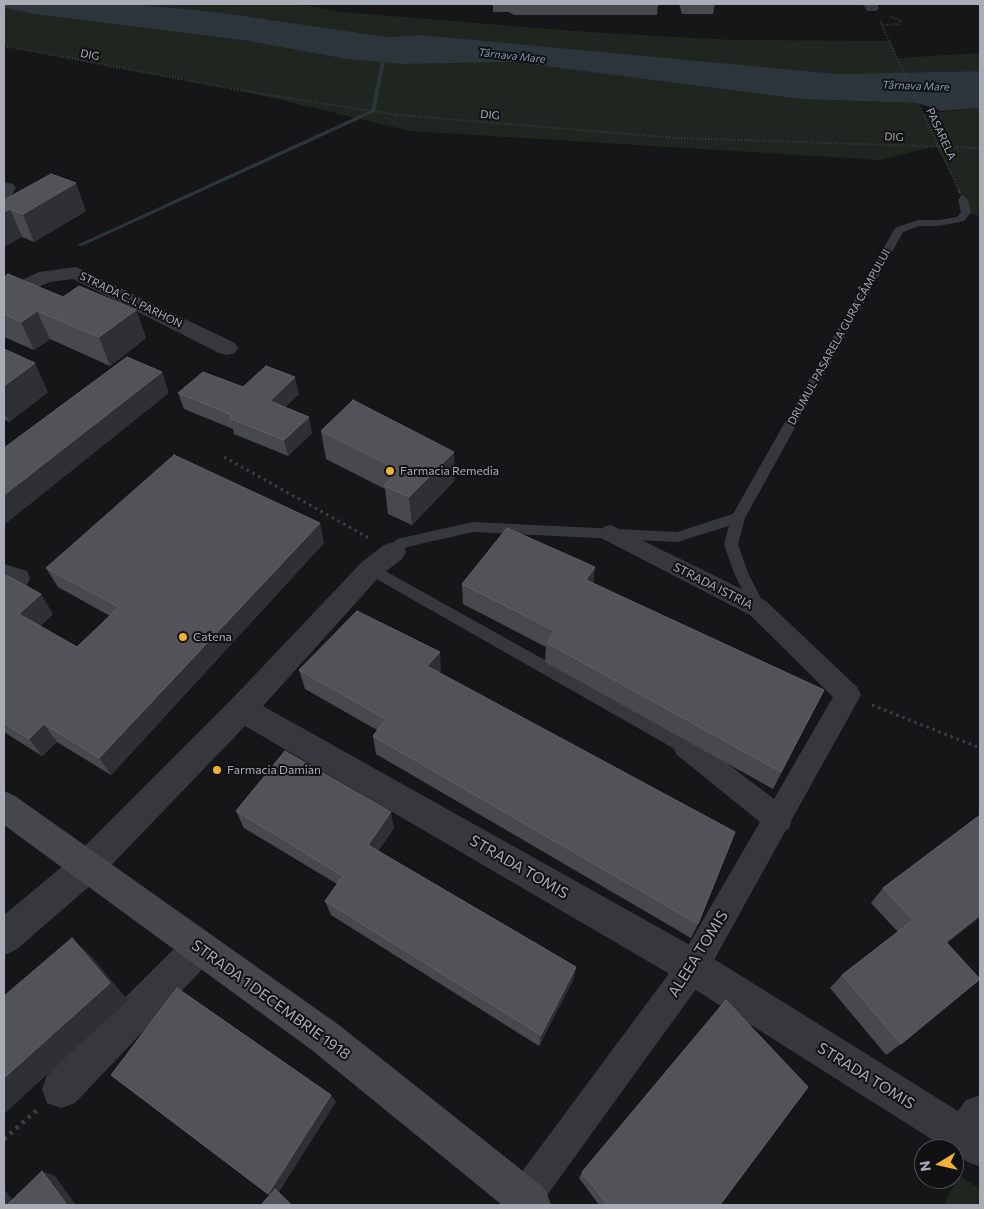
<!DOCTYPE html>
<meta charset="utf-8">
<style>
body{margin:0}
#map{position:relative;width:984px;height:1209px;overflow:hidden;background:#161618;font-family:Commissioner,sans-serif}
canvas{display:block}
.frame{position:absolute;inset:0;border:5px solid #a8adb8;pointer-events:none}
.north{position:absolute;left:914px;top:1139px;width:50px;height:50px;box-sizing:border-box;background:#111113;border:1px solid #4d4f55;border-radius:50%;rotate:261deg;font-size:14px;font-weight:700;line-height:20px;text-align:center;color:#a8adb8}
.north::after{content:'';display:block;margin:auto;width:18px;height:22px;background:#f2b134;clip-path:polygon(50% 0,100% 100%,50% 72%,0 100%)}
</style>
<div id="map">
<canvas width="984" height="1209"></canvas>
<div class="frame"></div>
<div class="north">N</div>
</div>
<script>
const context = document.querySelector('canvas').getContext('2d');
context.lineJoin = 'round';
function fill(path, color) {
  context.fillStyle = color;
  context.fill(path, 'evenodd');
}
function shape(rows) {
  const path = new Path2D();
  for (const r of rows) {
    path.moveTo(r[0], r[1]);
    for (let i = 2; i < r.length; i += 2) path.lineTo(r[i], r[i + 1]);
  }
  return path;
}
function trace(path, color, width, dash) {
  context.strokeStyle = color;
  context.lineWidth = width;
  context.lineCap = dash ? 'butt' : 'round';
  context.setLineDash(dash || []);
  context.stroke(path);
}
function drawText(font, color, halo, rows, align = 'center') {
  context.font = font + ' Commissioner,sans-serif';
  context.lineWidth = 4;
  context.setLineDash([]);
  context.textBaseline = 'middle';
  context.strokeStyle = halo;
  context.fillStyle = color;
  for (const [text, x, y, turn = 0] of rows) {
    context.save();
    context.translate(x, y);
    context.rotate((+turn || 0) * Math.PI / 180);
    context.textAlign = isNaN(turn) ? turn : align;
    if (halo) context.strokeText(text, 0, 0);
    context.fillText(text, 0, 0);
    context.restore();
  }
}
const green = shape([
 [132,4,297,4,342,12,587,32,733,40,890,41,897,58,980,53,980,71,839,74,422,35,388,37,217,12],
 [4,8,34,14,248,41,346,59,403,64,513,62,800,99,918,103,923,114,980,108,980,216,966,212,963,199,937,146,880,160,410,131,243,91,4,46],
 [958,1175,980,1189,980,1205,944,1205]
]);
const water = shape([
 [4,4,132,4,217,12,388,37,422,35,839,74,980,71,980,108,941,111,918,103,800,99,513,62,403,64,346,59,248,41,34,14,4,8]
]);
const stream = shape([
 [385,51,387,52,375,112,82,246,77,245,371,110,383,52,385,51]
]);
const pathFar2 = shape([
 [881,23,885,25,899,24,901,21,890,16],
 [4,46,243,91,398,115,678,138,980,148]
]);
const pathFar1 = shape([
 [224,457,369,538],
 [872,705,980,748]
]);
const path = shape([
 [4,1139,37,1110]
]);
const service = shape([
 [963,196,968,199,971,212,964,221,939,226,919,226,903,232,745,518,738,544,748,573,766,608,763,612,753,612,734,573,724,544,729,526,677,542,473,532,407,547,398,556,388,556,386,552,397,539,473,522,677,532,733,514,895,228,918,220,939,220,957,217,961,212,958,199,963,196],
 [371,563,692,742,694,747,692,752,686,754,680,752,366,573,364,569,366,565,371,563]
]);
const pedestrian = shape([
 [611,525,766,601,857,687,861,695,792,819,789,829,786,830,704,978,540,1205,510,1205,506,1197,512,1185,682,956,760,822,677,755,673,747,677,739,686,735,695,739,774,799,833,697,750,615,603,539,600,533,603,527,611,525]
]);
const minor = shape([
 [863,4,877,4,879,8,877,11,867,11,863,4],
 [4,182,13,184,16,188,10,198,4,199,4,182],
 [76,267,235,343,238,348,235,353,227,355,219,353,73,279,50,282,4,301,4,288,39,272,76,267],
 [393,542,402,545,406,552,402,559,380,576,263,706,706,954,958,1111,966,1100,980,1095,980,1167,966,1161,954,1153,954,1149,947,1149,680,980,245,726,99,878,16,950,4,955,4,915,75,856,231,700,362,562,384,545,393,542],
 [4,564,27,571,30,578,27,585,17,588,4,584,4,564],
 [199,930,211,936,217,948,211,960,75,1103,61,1108,47,1103,42,1089,47,1075,187,936,199,930]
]);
const secondary = shape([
 [4,791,15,796,339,1025,538,1183,546,1190,551,1205,502,1205,313,1051,4,825,4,791]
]);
const pathBridgeFar1 = shape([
 [880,21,960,193]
]);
const pathBridge = shape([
 [959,191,963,199]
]);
const wall = shape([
 [493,4,658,4,657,15,514,15,509,12,493,12],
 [679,4,715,4,713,14,682,14],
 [4,200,86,211,34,242,22,237],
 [4,277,63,297,136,310,146,338,110,366,50,339,34,350,4,337],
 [4,349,48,392,9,422,4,419],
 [243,387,299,394,285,407,312,433,288,456,234,434,233,429,184,409,178,393],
 [321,431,455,480,412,525,388,514,385,489,326,459],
 [324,543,111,775,57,742,42,756,4,732,4,574,53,614,40,626,77,647,110,616,58,587,46,568],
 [595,567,593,583,824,690,773,789,545,662,546,647,463,604,462,584],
 [299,670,441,671,439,673,698,924,691,938,376,754,373,736,377,730,305,689],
 [236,811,394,828,378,851,576,967,573,980,539,1046,331,915,325,901,337,884,244,828],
 [883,888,980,917,947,943,901,1044,886,1055,830,988,842,975,898,932,871,903],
 [582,1172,720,1205,599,1205,579,1178]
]);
const shadedWall = shape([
 [76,183,86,211,34,242,23,214],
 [10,209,22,237,4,247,4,212],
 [136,310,146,338,110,366,99,337],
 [37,311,50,339,34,350,21,322],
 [35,363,48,392,9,422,4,412,4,386],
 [162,372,169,393,4,525,4,495],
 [295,377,299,394,274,417,270,401],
 [309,417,312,433,288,456,284,440],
 [454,452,455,480,412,525,409,497],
 [320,523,324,543,111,775,99,758],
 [595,567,592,587,586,580],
 [41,594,53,614,31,633,19,614],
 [440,652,441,671,428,685,427,666],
 [44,724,57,742,42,756,29,739],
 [391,812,394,828,372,860,368,845],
 [980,915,980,917,931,956,946,942],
 [72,938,91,956,128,1000,4,1114,4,1078],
 [576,967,573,980,539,1046,541,1035],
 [331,1095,336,1102,279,1192,293,1205,291,1205,275,1199,268,1194],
 [42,1171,55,1176,76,1205,67,1205],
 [4,1189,5,1190,16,1205,4,1205]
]);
const building = shape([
 [51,174,76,183,23,214,10,209,4,212,4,200,51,174],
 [8,274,63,297,79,286,136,310,99,337,37,311,21,322,4,314,4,277,8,274],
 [4,349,35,363,4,386,4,349],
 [127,357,162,372,4,495,4,448,127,357],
 [266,366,295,377,270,401,309,417,284,440,229,418,232,415,178,393,203,372,243,387,266,366],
 [353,400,454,452,409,497,384,486,399,470,321,431,353,400],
 [174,455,320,523,99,758,44,724,29,739,4,723,4,574,41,594,19,614,77,647,119,607,46,568,174,455],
 [507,528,595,567,586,580,824,690,781,772,547,643,555,631,462,584,507,528],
 [357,611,440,652,427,666,735,832,698,924,373,736,386,719,299,670,357,611],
 [285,751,391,812,368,845,576,967,541,1035,325,901,343,876,236,811,285,751],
 [980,815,980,915,946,942,980,979,901,1044,842,975,913,920,883,888,980,815],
 [72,938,110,983,4,1078,4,996,72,938],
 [177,988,331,1095,268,1194,111,1075,177,988],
 [726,1000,808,1087,720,1205,608,1205,582,1172,726,1000],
 [42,1171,67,1205,7,1205,42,1171],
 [275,1189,291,1205,261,1205,275,1189]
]);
const markers = [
 [390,471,5,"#f2b134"],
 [183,637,5,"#f2b134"],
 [217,770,5,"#f2b134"]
];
const farStreetnames = [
 ["DIG",90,55,11],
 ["DIG",490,115,5],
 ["PASARELA",941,134,65],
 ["DIG",894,137,2],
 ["STRADA C. I. PARHON",131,300,26],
 ["DRUMUL PASARELA GURA CÂMPULUI",839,337,-61]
];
const farWaternames = [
 ["Târnava Mare",512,56,6],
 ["Târnava Mare",916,86,2]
];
const poiNames = [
 ["Farmacia Remedia",400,471],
 ["Catena",193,637],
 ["Farmacia Damian",227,770]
];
const streetNames = [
 ["STRADA ISTRIA",713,586,27]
];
const nearStreetnames = [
 ["STRADA TOMIS",519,867,30],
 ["ALEEA TOMIS",698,954,-58],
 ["STRADA 1 DECEMBRIE 1918",271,1000,36],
 ["STRADA TOMIS",866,1076,32]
];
fill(green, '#1e261f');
fill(water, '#2c353c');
fill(stream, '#2c353c');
trace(pathFar2, '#3d3f44', 2, [1, 2]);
trace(pathFar1, '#3d3f44', 3, [2.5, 4]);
trace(path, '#3d3f44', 4.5, [3, 5]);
fill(service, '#37383d');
fill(pedestrian, '#37383d');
fill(minor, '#37383d');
fill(secondary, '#45474d');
trace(pathBridgeFar1, '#3d3f44', 2, [1, 2]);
trace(pathBridge, '#3d3f44', 2.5, [2, 3]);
fill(wall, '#47494d');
fill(shadedWall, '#2f3033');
fill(building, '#525359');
trace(building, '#5f6168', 1);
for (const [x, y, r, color] of markers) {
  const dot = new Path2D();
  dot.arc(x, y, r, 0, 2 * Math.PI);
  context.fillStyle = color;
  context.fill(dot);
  trace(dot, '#111113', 2);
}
drawText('11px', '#a8adb8', '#111113', farStreetnames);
drawText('italic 11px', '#7f9bb3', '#111113', farWaternames);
drawText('12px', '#a8adb8', '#111113', poiNames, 'left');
drawText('12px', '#a8adb8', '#111113', streetNames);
drawText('15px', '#a8adb8', '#111113', nearStreetnames);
</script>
